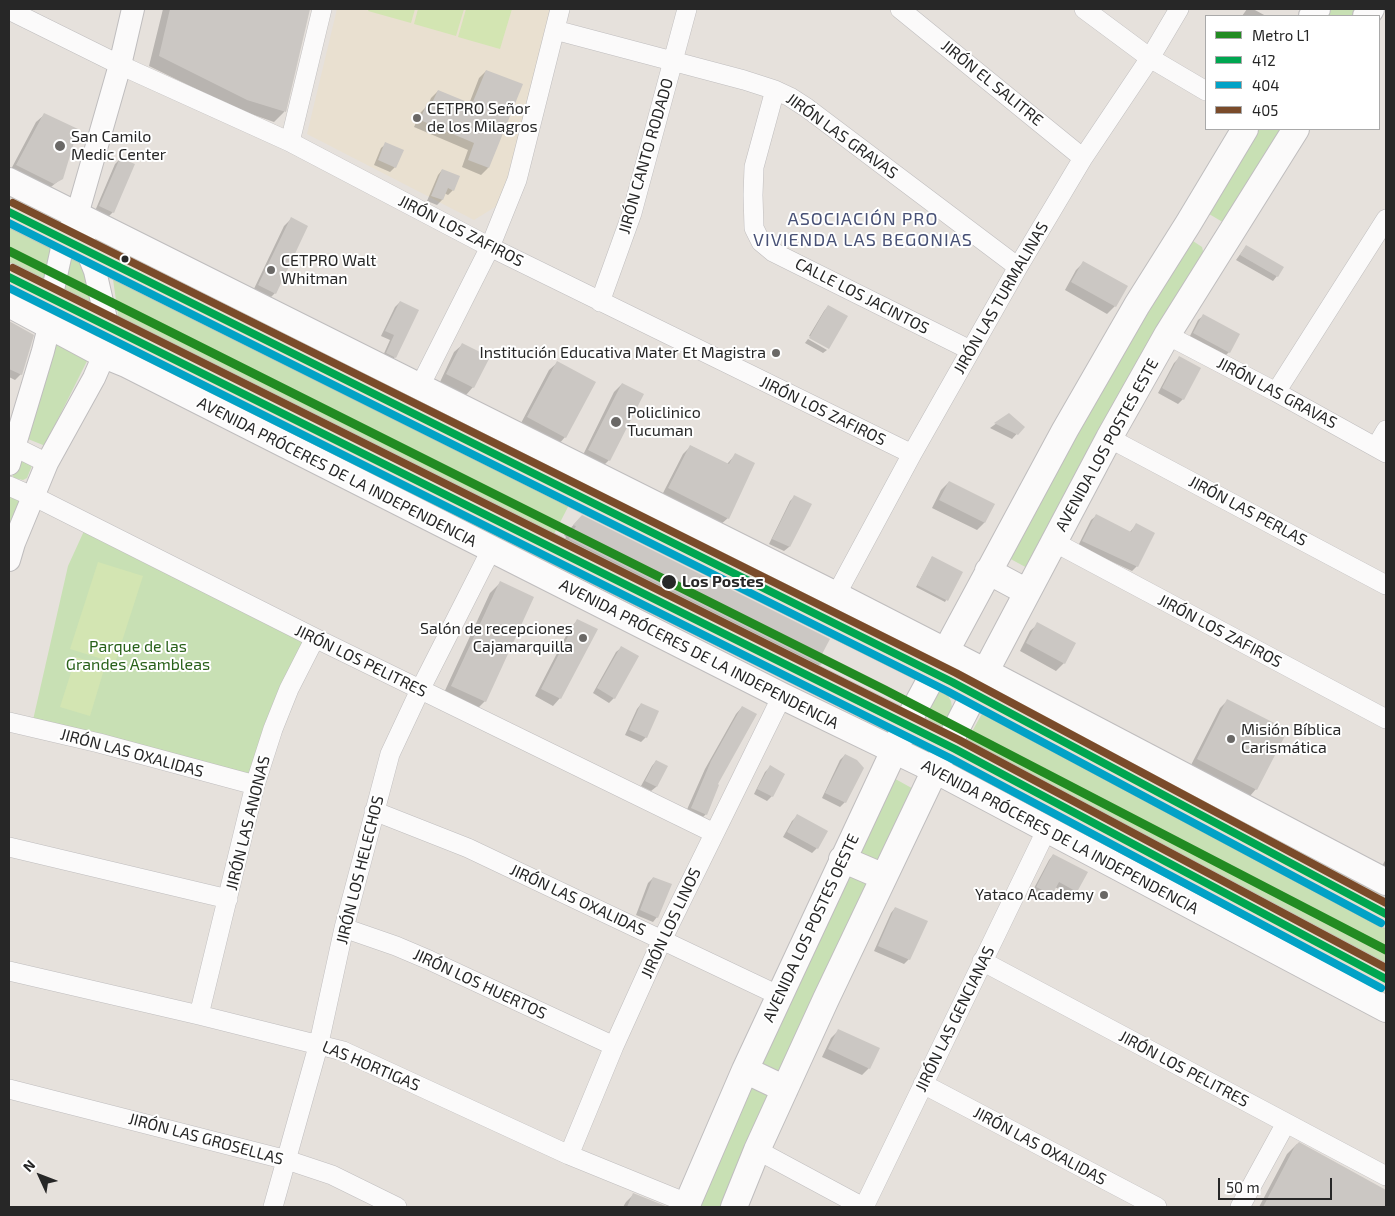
<!DOCTYPE html>
<meta charset="utf-8">
<style>
body{margin:0}
#map{position:relative;width:1395px;height:1216px;overflow:hidden;background:#e6e1dc;font-family:"Exo 2",sans-serif}
canvas{display:block}
.frame{position:absolute;inset:0;border:10px solid #272727;pointer-events:none}
.legend{position:absolute;left:1205px;top:15px;width:175px;height:115px;box-sizing:border-box;background:#fff;border:1px solid #a9a9a9;margin:0;padding:6px 9px;list-style:none;font-size:15px;color:#272727}
.legend li{display:flex;align-items:center;gap:10px;height:25px}
.legend b{width:25px;border:1px solid #a9a9a9}
.north{position:absolute;left:15px;top:1151px;width:50px;height:50px;-webkit-text-stroke:4px #fff;paint-order:stroke;rotate:313deg;font-size:14px;font-weight:700;line-height:20px;text-align:center;color:#272727}
.north::after{content:'';display:block;margin:auto;width:18px;height:22px;background:#272727;clip-path:polygon(50% 0,100% 100%,50% 72%,0 100%)}
.scale{position:absolute;left:1218px;top:1178px;width:114px;height:22px;box-sizing:border-box;border:2px solid #272727;border-top:0;padding-left:6px;font-size:15px;line-height:18px;white-space:nowrap;color:#272727;-webkit-text-stroke:4px #fff;paint-order:stroke}
</style>
<div id="map">
<canvas width="1395" height="1216"></canvas>
<div class="frame"></div>
<ul class="legend">
<li><b style="height:6px;background:#228b22"></b>Metro L1</li>
<li><b style="height:6px;background:#00a651"></b>412</li>
<li><b style="height:6px;background:#02a2c6"></b>404</li>
<li><b style="height:6px;background:#7a4b2a"></b>405</li>
</ul>
<div class="north">N</div>
<div class="scale">50 m</div>
</div>
<script>
const context = document.querySelector('canvas').getContext('2d');
context.lineJoin = 'round';
function fill(path, color) {
  context.fillStyle = color;
  context.fill(path, 'evenodd');
}
function shape(rows) {
  const path = new Path2D();
  for (const r of rows) {
    path.moveTo(r[0], r[1]);
    for (let i = 2; i < r.length; i += 2) path.lineTo(r[i], r[i + 1]);
  }
  return path;
}
function trace(path, color, width, dash) {
  context.strokeStyle = color;
  context.lineWidth = width;
  context.lineCap = dash ? 'butt' : 'round';
  context.setLineDash(dash || []);
  context.stroke(path);
}
function drawText(font, color, halo, rows, align = 'center') {
  context.font = font + ' "Exo 2",sans-serif';
  context.lineWidth = 4;
  context.setLineDash([]);
  context.textBaseline = 'middle';
  context.strokeStyle = halo;
  context.fillStyle = color;
  for (const [text, x, y, turn = 0] of rows) {
    context.save();
    context.translate(x, y);
    context.rotate((+turn || 0) * Math.PI / 180);
    context.textAlign = isNaN(turn) ? turn : align;
    if (halo) context.strokeText(text, 0, 0);
    context.fillText(text, 0, 0);
    context.restore();
  }
}
const education = shape([
 [337,9,551,9,529,101,500,204,474,220,307,134]
]);
const green = shape([
 [1324,9,1360,9,1355,16,1319,16],
 [1253,129,1285,129,1226,224,1204,211],
 [9,220,55,243,45,285,9,267],
 [1193,241,1202,247,1204,255,1029,569,1007,557,1185,244],
 [65,249,82,258,94,310,57,291],
 [112,272,570,503,551,540,119,322],
 [53,334,91,353,45,445,43,445,28,439],
 [17,457,33,463,27,478,23,480,14,478,12,474],
 [9,493,20,499,9,530],
 [84,531,306,639,250,779,33,720,68,566],
 [935,683,945,691,951,701,953,714,942,733,931,724,925,711],
 [984,710,1386,923,1386,969,964,746],
 [890,776,917,791,876,863,860,853],
 [844,874,869,881,782,1072,768,1070,759,1063],
 [751,1086,767,1094,770,1102,727,1207,694,1207]
]);
const pitch = shape([
 [369,9,415,9,411,23,368,11],
 [418,9,464,9,456,36,414,24],
 [466,9,512,9,500,49,458,37],
 [98,562,143,576,115,663,70,649],
 [76,657,105,666,90,716,60,707]
]);
const shadow = shape([
 [163,9,308,9,284,112,274,122,237,109,149,66],
 [1247,9,1253,9,1266,16,1242,16],
 [486,71,488,168,481,175,462,167,468,150,414,127,421,112,428,105,431,98,438,91,469,104,479,78],
 [44,115,62,178,46,191,9,173,36,122],
 [386,144,395,167,390,172,374,165,381,148],
 [120,159,113,212,108,217,95,211,115,164],
 [442,170,453,190,448,195,444,193,442,200,437,205,427,201,438,175],
 [291,219,275,293,268,300,252,293,284,226],
 [1246,246,1277,276,1273,281,1236,260],
 [1083,263,1126,287,1115,306,1107,314,1065,290,1076,270],
 [400,302,395,357,390,362,382,358,390,340,381,336,395,307],
 [828,306,828,347,809,336,824,311],
 [1203,316,1229,352,1224,357,1189,338,1198,320],
 [9,322,32,335,21,374,15,380,9,377],
 [808,339,827,350,823,353,805,343],
 [462,345,473,387,466,395,440,382,454,352],
 [1179,358,1183,399,1178,404,1158,393,1174,363],
 [557,363,565,437,558,445,520,425,549,370],
 [622,384,609,460,602,467,582,457,614,392],
 [1008,415,1023,427,1012,439,990,428],
 [691,446,727,464,735,455,728,518,720,525,662,495,683,454],
 [949,482,993,505,984,523,977,530,932,508,941,490],
 [794,497,810,504,789,547,784,551,769,544,790,501],
 [582,516,820,657,820,664,810,674,560,549,566,537,564,535],
 [1096,516,1129,533,1136,525,1137,566,1132,571,1078,546,1091,520],
 [932,557,961,573,945,602,916,587],
 [500,583,485,701,475,711,442,697,490,593],
 [578,620,560,698,553,706,535,696,570,628],
 [1038,624,1064,663,1056,671,1020,651,1030,631],
 [621,648,614,698,609,703,593,693,616,652],
 [1227,701,1256,789,1249,797,1190,767,1220,708],
 [641,704,646,737,641,742,625,735,637,709],
 [742,707,706,814,699,821,685,814,705,769,736,714],
 [845,755,845,802,840,807,822,798,840,760],
 [656,761,666,766,656,787,651,791,641,786,652,766],
 [770,767,772,796,767,801,754,794,765,772],
 [797,816,817,848,812,853,783,837,792,821],
 [1053,855,1076,891,1071,896,1055,887,1046,899,1032,892,1049,860],
 [1386,859,1386,869,1382,866],
 [653,878,657,917,653,922,636,915,648,883],
 [895,908,909,959,904,964,874,951,891,913],
 [838,1031,869,1068,862,1075,822,1057,831,1038],
 [1297,1144,1386,1191,1386,1207,1259,1207,1287,1154],
 [633,1195,657,1204,656,1207,623,1207,626,1202]
]);
const building = shape([
 [170,9,310,9,286,112,247,100,159,56],
 [486,70,523,84,489,168,468,160,474,143,420,120,427,103,431,105,438,90,472,104],
 [44,113,78,129,63,179,54,184,16,165],
 [385,142,404,150,396,168,378,160],
 [120,158,135,164,114,213,99,206],
 [442,169,460,176,454,191,448,188,443,200,431,196],
 [291,217,308,226,276,294,258,285],
 [1246,245,1284,267,1278,277,1240,255],
 [1083,261,1128,286,1116,307,1071,282],
 [400,301,419,310,396,358,386,353,394,335,385,331],
 [828,305,848,316,829,349,809,338],
 [1203,314,1240,334,1230,353,1193,333],
 [9,321,34,335,22,375,9,369],
 [462,343,490,357,474,388,446,374],
 [1179,356,1201,368,1184,400,1162,388],
 [557,361,596,382,566,438,527,417],
 [622,383,644,394,610,461,588,450],
 [1009,413,1025,427,1018,435,994,423],
 [690,445,729,464,735,453,755,463,729,519,668,488],
 [949,481,995,504,985,523,939,500],
 [794,495,812,504,790,547,772,539],
 [1096,514,1131,532,1136,523,1155,533,1138,567,1082,541],
 [582,515,830,639,821,656,824,658,821,665,569,539,576,526,573,525],
 [932,556,963,572,948,601,917,585],
 [500,581,534,597,486,702,451,686],
 [577,619,598,629,561,699,541,689],
 [1037,622,1076,643,1065,664,1026,643],
 [621,646,639,656,615,699,597,688],
 [1227,699,1288,730,1257,790,1197,759],
 [641,703,659,711,647,738,629,730],
 [742,706,757,714,718,784,719,785,707,815,691,808,711,761],
 [845,754,857,760,864,768,846,803,825,793],
 [656,760,668,766,657,787,645,781],
 [770,765,785,774,773,797,757,789],
 [797,814,828,831,818,849,787,832],
 [1053,854,1088,872,1077,892,1059,882,1052,895,1036,887],
 [653,877,672,884,658,918,640,910],
 [895,907,928,921,910,960,878,946],
 [838,1029,880,1048,870,1069,828,1049],
 [1299,1142,1386,1190,1386,1207,1263,1207,1295,1146],
 [633,1193,668,1207,627,1207]
]);
const minor = shape([
 [900,9,1083,158],
 [1084,9,1150,58,1206,91],
 [9,10,120,65,290,142,490,247,912,454],
 [555,30,744,80,775,90,790,97,807,108,1018,267],
 [775,90,754,167,753,195,754,228,761,242,773,252,970,350],
 [290,142,322,9],
 [600,302,632,213,687,9],
 [1167,335,1276,392,1386,453],
 [419,388,490,247,517,180,560,9],
 [1276,392,1386,219],
 [1109,438,1386,585],
 [9,444,47,463],
 [1376,447,1386,430],
 [9,486,43,501,315,638,714,833],
 [1054,542,1386,719],
 [836,595,912,454,1018,267,1083,158,1150,58,1179,9],
 [9,722,99,743,255,785],
 [374,811,468,848,780,996],
 [9,847,228,899],
 [344,928,396,946,429,960,614,1046],
 [982,961,1386,1176],
 [9,971,199,1015,343,1051,569,1155,687,1203],
 [199,1015,255,785,273,729,289,689,315,638],
 [923,1084,1157,1207],
 [9,1089,287,1160,332,1175,397,1207],
 [757,1150,863,1207],
 [569,1155,614,1046,662,940,782,696],
 [273,1207,319,1043,344,928,390,754,420,690,491,550],
 [864,1207,1046,831],
 [1240,1207,1286,1123]
]);
const tertiary = shape([
 [9,464,43,351,49,327,51,299,64,239,72,225],
 [9,560,14,543,47,463,94,378,104,355,108,338,108,328,95,271,87,251,77,215,120,65,133,9]
]);
const secondary = shape([
 [1312,16,1317,9],
 [1366,16,1371,9],
 [9,181,836,595,986,672,1386,882],
 [9,304,104,355,126,364,782,696,935,770,1386,1009],
 [988,571,1027,592],
 [842,859,884,877],
 [745,1070,785,1089],
 [686,1207,745,1070,906,725,1065,430,1137,305,1188,224,1245,129],
 [734,1207,757,1150,826,999,935,770,990,663,1109,438,1167,335,1296,129]
]);
const primary = shape([
 [9,212,952,682,1386,914],
 [9,277,955,749,1386,979]
]);
const bus1 = shape([
 [9,212,952,682,1386,914],
 [9,277,955,749,1386,979]
]);
const bus2 = shape([
 [9,223,947,691,1381,923],
 [9,288,950,758,1381,988]
]);
const bus3 = shape([
 [13,203,956,673,1386,903],
 [13,268,959,740,1386,968]
]);
const metro1 = shape([
 [9,251,885,690,1386,950]
]);
const markers = [
 [417,118,5,"#6a6866"],
 [60,146,6,"#6a6866"],
 [125,259,4.5,"#272727"],
 [271,270,5,"#6a6866"],
 [776,353,5,"#6a6866"],
 [616,422,6,"#6a6866"],
 [669,582,8,"#272727"],
 [583,638,5,"#6a6866"],
 [1231,739,5,"#6a6866"],
 [1104,895,5,"#6a6866"]
];
const streetNames = [
 ["JIRÓN EL SALITRE",992,83,39],
 ["JIRÓN LAS GRAVAS",842,136,36],
 ["JIRÓN CANTO RODADO",646,156,-74],
 ["JIRÓN LOS ZAFIROS",461,231,27],
 ["CALLE LOS JACINTOS",862,296,27],
 ["JIRÓN LAS TURMALINAS",1001,298,-60],
 ["JIRÓN LAS GRAVAS",1277,393,28],
 ["JIRÓN LOS ZAFIROS",823,411,26],
 ["AVENIDA LOS POSTES ESTE",1107,445,-61],
 ["AVENIDA PRÓCERES DE LA INDEPENDENCIA",337,472,27],
 ["JIRÓN LAS PERLAS",1248,511,28],
 ["JIRÓN LOS ZAFIROS",1220,631,28],
 ["AVENIDA PRÓCERES DE LA INDEPENDENCIA",699,654,27],
 ["JIRÓN LOS PELITRES",361,661,26],
 ["JIRÓN LAS OXALIDAS",132,753,15],
 ["JIRÓN LAS ANONAS",248,823,-76],
 ["AVENIDA PRÓCERES DE LA INDEPENDENCIA",1060,837,28],
 ["JIRÓN LOS HELECHOS",360,870,-76],
 ["JIRÓN LAS OXALIDAS",578,900,25],
 ["JIRÓN LOS LINOS",671,923,-65],
 ["AVENIDA LOS POSTES OESTE",811,928,-65],
 ["JIRÓN LOS HUERTOS",480,984,25],
 ["JIRÓN LAS GENCIANAS",955,1019,-64],
 ["LAS HORTIGAS",371,1066,23],
 ["JIRÓN LOS PELITRES",1184,1069,28],
 ["JIRÓN LAS GROSELLAS",206,1139,15],
 ["JIRÓN LAS OXALIDAS",1040,1146,28]
];
const poiNames = [
 ["CETPRO Señor",427,109],
 ["de los Milagros",427,127],
 ["San Camilo",71,137],
 ["Medic Center",71,155],
 ["CETPRO Walt",281,261],
 ["Whitman",281,279],
 ["Institución Educativa Mater Et Magistra",766,353,"right"],
 ["Policlinico",627,413],
 ["Tucuman",627,431],
 ["Salón de recepciones",573,629,"right"],
 ["Cajamarquilla",573,647,"right"],
 ["Misión Bíblica",1241,730],
 ["Carismática",1241,748],
 ["Yataco Academy",1094,895,"right"]
];
const stopNames = [
 ["Los Postes",682,582]
];
const parkNames = [
 ["Parque de las",138,647],
 ["Grandes Asambleas",138,665]
];
const neighbourhoodNames = [
 ["ASOCIACIÓN PRO",863,219],
 ["VIVIENDA LAS BEGONIAS",863,240]
];
fill(education, '#e9e0d0');
fill(green, '#c8e0b4');
fill(pitch, '#d3e5b2');
fill(shadow, '#0003');
fill(building, '#cbc7c3');
trace(minor, '#bfbdbe', 20);
trace(tertiary, '#bfbdbe', 24);
trace(secondary, '#bfbdbe', 28);
trace(primary, '#bfbdbb', 29);
trace(minor, '#fbfafa', 19);
trace(tertiary, '#fbfafa', 22);
trace(secondary, '#fbfafa', 26);
trace(primary, '#e4e0d2', 28);
trace(bus1, '#00a651', 8);
trace(bus2, '#02a2c6', 8);
trace(bus3, '#7a4b2a', 8);
trace(metro1, '#228b22', 9);
for (const [x, y, r, color] of markers) {
  const dot = new Path2D();
  dot.arc(x, y, r, 0, 2 * Math.PI);
  context.fillStyle = color;
  context.fill(dot);
  trace(dot, '#fff', 2);
}
drawText('16px', '#272727', '#fff', streetNames);
drawText('16px', '#272727', '#fff', poiNames, 'left');
drawText('bold 16px', '#272727', '#fff', stopNames, 'left');
drawText('16px', '#29611a', '#fff', parkNames);
context.letterSpacing = '1px';
drawText('18px', '#485176', '#fff', neighbourhoodNames);
context.letterSpacing = '0px';
</script>
